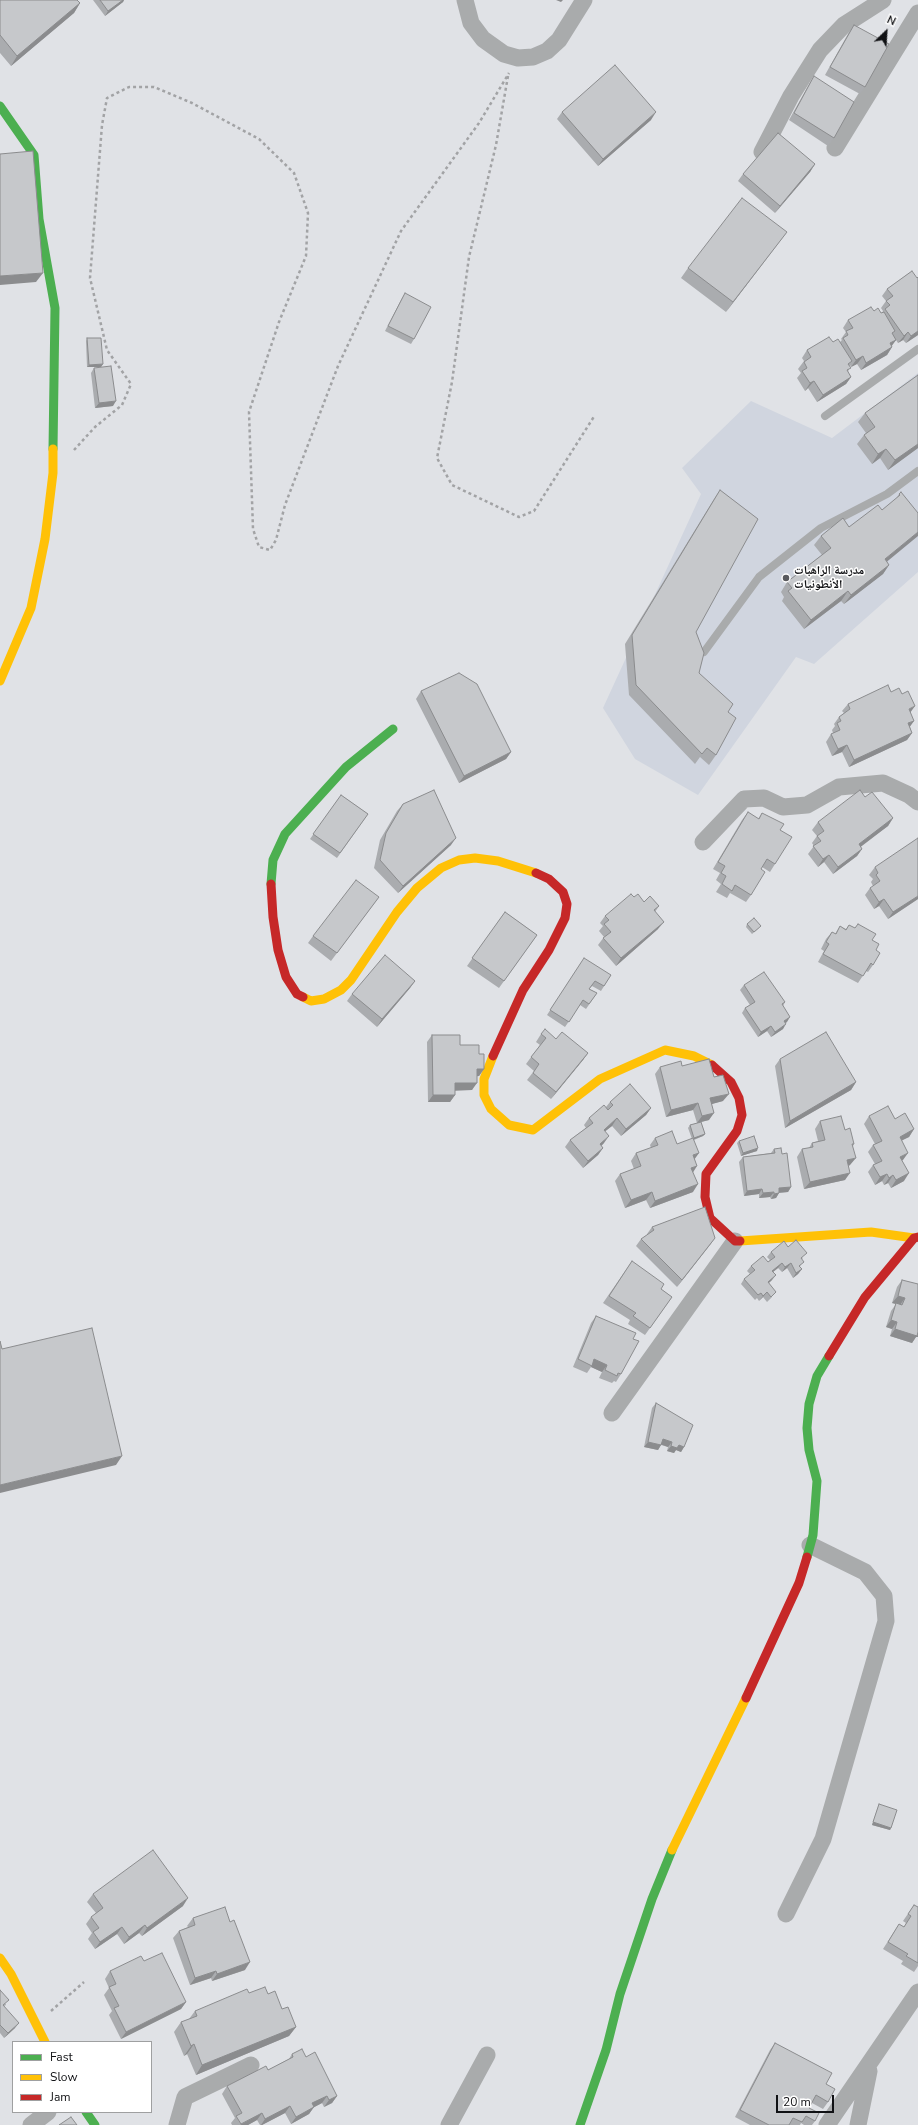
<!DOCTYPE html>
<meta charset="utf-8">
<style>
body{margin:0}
#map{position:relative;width:918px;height:2125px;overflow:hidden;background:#e0e2e6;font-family:"Nunito Sans",sans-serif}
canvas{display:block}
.legend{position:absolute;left:12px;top:2041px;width:140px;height:72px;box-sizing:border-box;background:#fff;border:1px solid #9fa0a1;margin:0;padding:5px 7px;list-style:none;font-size:12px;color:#101114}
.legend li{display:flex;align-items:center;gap:8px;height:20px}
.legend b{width:20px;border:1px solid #9fa0a1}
.north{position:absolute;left:866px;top:12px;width:40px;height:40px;-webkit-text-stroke:3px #fff;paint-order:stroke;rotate:25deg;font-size:11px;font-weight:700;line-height:16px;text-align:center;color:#101114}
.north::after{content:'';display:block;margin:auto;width:14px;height:18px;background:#101114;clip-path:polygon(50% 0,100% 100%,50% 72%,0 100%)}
.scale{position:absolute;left:776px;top:2095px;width:58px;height:18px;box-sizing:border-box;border:2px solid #101114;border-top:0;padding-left:5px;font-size:12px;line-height:14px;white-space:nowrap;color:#101114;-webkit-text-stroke:3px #fff;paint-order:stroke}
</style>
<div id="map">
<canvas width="918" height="2125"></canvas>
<ul class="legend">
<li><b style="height:5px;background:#4caf50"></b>Fast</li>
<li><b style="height:5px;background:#ffc107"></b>Slow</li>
<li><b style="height:5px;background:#c62828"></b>Jam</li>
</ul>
<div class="north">N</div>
<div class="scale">20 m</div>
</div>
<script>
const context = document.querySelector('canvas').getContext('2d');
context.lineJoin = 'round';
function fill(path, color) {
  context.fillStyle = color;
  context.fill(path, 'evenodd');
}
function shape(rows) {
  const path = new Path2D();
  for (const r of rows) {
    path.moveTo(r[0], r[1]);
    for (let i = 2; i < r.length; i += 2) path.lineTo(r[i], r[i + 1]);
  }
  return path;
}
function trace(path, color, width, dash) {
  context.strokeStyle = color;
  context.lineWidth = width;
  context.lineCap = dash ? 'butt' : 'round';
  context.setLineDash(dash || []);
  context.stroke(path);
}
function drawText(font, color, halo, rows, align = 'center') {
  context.font = font + ' "Nunito Sans","Noto Naskh Arabic",sans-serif';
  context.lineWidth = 3;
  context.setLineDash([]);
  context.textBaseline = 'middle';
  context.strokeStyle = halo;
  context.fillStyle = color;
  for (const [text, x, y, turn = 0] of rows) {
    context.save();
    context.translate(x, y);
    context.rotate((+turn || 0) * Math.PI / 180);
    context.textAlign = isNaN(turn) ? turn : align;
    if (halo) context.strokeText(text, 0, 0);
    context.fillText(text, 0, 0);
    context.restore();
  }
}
const built = shape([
 [918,373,918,572,814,664,796,657,698,795,635,759,603,708,701,494,682,468,751,401,832,438]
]);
const path = shape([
 [508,76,496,145,469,257,452,382,437,458,452,485,519,517,534,511,595,415],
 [74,450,95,427,122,405,131,384,107,350,90,278,102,125,107,98,129,87,154,87,192,103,259,139,294,173,308,213,306,256,279,322,249,412,253,529,259,547,270,550,276,540,285,505,338,366,401,231,479,123,509,73],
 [51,2011,84,1982]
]);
const lane = shape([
 [825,416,918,349],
 [704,652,759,577,821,528,887,494,918,471]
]);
const street = shape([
 [465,0,471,23,483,39,504,54,518,58,533,57,547,51,559,40,584,0],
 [835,148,918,13],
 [762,152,791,96,820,50,844,25,883,0],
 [703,842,744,799,764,798,783,807,807,805,839,787,883,783,909,795,918,802],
 [612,1413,735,1241],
 [786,1914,823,1839,886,1621,884,1596,865,1572,810,1545],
 [31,2125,48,2112],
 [177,2125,185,2097,251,2065],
 [449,2125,487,2055],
 [827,2125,918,1992],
 [858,2125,869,2071]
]);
const fast = shape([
 [0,106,34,155,39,219,55,308,53,449],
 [271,884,273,860,285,834,346,767,393,729],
 [807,1557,813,1535,817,1481,809,1450,807,1428,809,1404,817,1376,829,1356],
 [86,2112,95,2125],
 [580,2125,606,2050,620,1994,652,1899,672,1850]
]);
const slow = shape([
 [0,681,31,608,45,539,53,473,53,449],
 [303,997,311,1001,324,999,341,990,351,980,397,912,417,888,441,868,459,860,475,858,498,861,536,873],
 [493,1056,484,1079,484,1095,491,1109,509,1125,533,1130,600,1079,665,1050,694,1056,712,1065],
 [740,1241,871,1232,914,1238],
 [672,1850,746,1698],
 [0,1958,11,1974,45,2042]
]);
const jam = shape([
 [271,884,273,917,278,950,286,977,297,994,303,997],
 [493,1056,523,990,549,950,565,918,567,904,563,892,549,879,536,873],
 [712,1065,731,1082,739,1098,742,1115,737,1131,706,1174,705,1197,710,1218,735,1241,740,1241],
 [829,1356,865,1297,914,1238,918,1237],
 [746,1698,799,1583,807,1557]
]);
const wall = shape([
 [0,0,80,3,74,13,11,66,0,53],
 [93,0,124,0,123,2,105,16],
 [854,25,865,87,860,94,825,75,849,32],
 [814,76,834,138,828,146,789,120,809,84],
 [562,112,651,120,598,166,557,119],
 [815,164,810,172,775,213,738,181,743,174],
 [787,232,726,312,681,278,688,268],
 [912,271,918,335,906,343,903,340,898,343,896,340,891,346,892,347,887,355,861,370,857,364,851,367,850,365,848,372,851,377,846,384,817,402,808,388,805,391,797,378,801,373,798,369,804,361,802,358,807,350,833,342,840,342,842,340,841,339,846,332,843,328,848,320,874,311,881,313,882,313,883,311,881,308,886,301,882,296,887,289],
 [405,293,414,339,411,344,385,331,402,298],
 [87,338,103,364,101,367,87,367,86,341],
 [94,368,113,406,95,408,91,373],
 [918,375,918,448,888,470,880,458,872,464,857,444,864,435,866,433,858,422,865,413],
 [720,490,696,632,699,673,728,712,716,755,709,765,700,757,695,764,629,695,625,644,714,499],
 [901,492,887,562,889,565,883,574,844,604,841,601,804,629,782,601,784,597,781,592,787,582,822,555,814,545,821,536,849,527,882,510,896,499,899,494],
 [421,691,511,752,506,759,459,783,416,699],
 [891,692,911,713,910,727,912,733,907,740,849,767,842,752,832,756,826,742,831,734,833,733,832,730,835,726,834,724,839,717,844,713,842,711,848,704],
 [341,795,368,814,337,858,310,839],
 [865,797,893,818,888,826,860,846,862,849,857,856,833,874,824,862,818,867,808,854,814,846,812,843,817,836,812,830,818,822],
 [403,804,451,845,398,893,374,868,380,840,397,811],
 [748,812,758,819,762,813,780,830,775,864,770,872,762,867,751,895,746,902,730,893,727,898,716,892,721,884,716,880,720,873,713,869,742,820],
 [875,867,918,899,888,919,879,906,874,909,865,895,870,888,873,886,871,882,873,879,869,875],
 [379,897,331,961,308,943,313,936],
 [634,897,644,902,659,906,655,912,658,929,616,966,598,945,604,937,599,931,603,926,600,923,605,916],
 [505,912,537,935,499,988,467,966],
 [747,924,759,928,752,934,746,927],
 [858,924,872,940,876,950,873,965,868,972,866,971,858,983,818,962,824,951,821,949,826,939,832,932,835,934,840,926,846,929,849,925,855,928],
 [581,963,611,975,601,991,592,986,589,989,597,993,586,1009,580,1005,565,1027,547,1015],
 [415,981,410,988,377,1027,347,1001,352,994],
 [744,985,785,1002,783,1006,787,1022,785,1023,783,1029,771,1037,767,1031,758,1037,742,1013,745,1008,750,1005,740,990],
 [541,1034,588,1053,583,1060,551,1099,527,1080,534,1071,526,1064,540,1045,536,1042],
 [432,1035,460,1045,479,1054,484,1069,479,1076,477,1076,472,1090,455,1090,455,1095,450,1102,428,1102,427,1042],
 [780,1059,856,1082,851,1090,785,1128,775,1066],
 [682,1066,714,1077,723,1101,711,1104,709,1120,701,1122,705,1134,703,1136,694,1140,695,1159,693,1172,693,1192,650,1208,646,1200,625,1208,615,1181,620,1174,634,1169,631,1161,636,1153,651,1148,650,1145,655,1138,677,1144,692,1139,688,1128,690,1125,697,1123,693,1110,666,1117,655,1074,660,1067],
 [610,1102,651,1108,646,1115,621,1136,612,1126,605,1131,604,1143,601,1146,603,1148,598,1155,583,1168,565,1147,570,1140,586,1128,584,1125,589,1118,606,1107],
 [869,1116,895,1119,914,1129,909,1137,901,1141,903,1160,902,1160,904,1181,891,1188,888,1183,884,1185,882,1181,875,1185,868,1172,873,1165,875,1164,868,1152,873,1145,875,1144,864,1124],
 [820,1121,845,1130,854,1144,853,1146,850,1165,849,1166,845,1180,804,1189,797,1157,802,1149,809,1148,812,1143,818,1141,815,1129],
 [739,1141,757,1151,741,1156,737,1143],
 [774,1149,782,1154,791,1187,788,1192,779,1193,776,1198,771,1199,770,1197,759,1198,759,1194,744,1196,739,1162,743,1157,771,1153],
 [652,1227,715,1238,677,1287,636,1246,641,1239,647,1235,647,1234],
 [788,1247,803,1258,802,1259,800,1267,802,1269,798,1274,793,1278,787,1268,782,1272,778,1268,773,1272,772,1280,769,1283,772,1297,767,1302,763,1297,759,1301,757,1298,755,1300,741,1284,744,1279,750,1274,747,1271,751,1266,768,1262,770,1260,767,1257,771,1252],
 [632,1261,661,1289,672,1297,645,1335,628,1324,630,1320,603,1303],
 [902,1280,916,1337,912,1343,890,1336,892,1329,886,1327,891,1311,896,1304,892,1303,897,1287],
 [596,1316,633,1339,621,1374,616,1382,614,1381,612,1383,599,1378,602,1372,591,1367,587,1373,573,1367,591,1323],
 [656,1403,684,1447,681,1452,676,1450,674,1453,667,1451,668,1447,661,1445,658,1450,644,1447,652,1408],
 [879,1804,891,1828,890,1830,872,1825],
 [93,1894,183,1906,142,1936,139,1933,124,1944,117,1934,95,1949,88,1939,92,1933,86,1924,91,1917,96,1913,87,1902],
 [914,1905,918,1907,918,1966,914,1972,901,1964,903,1961,883,1949,899,1924,904,1927,906,1923,903,1921],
 [193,1918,245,1970,212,1981,211,1978,190,1985,173,1938,179,1931,188,1927,187,1926],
 [144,1961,186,2002,181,2009,121,2039,109,2015,112,2011,104,1995,109,1988,105,1979,110,1971],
 [0,1990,6,2005,4,2006,15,2028,4,2038,0,2033],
 [249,1993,268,1994,282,2009,296,2027,289,2036,196,2075,187,2054,184,2056,174,2032,181,2022,189,2019,195,2011],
 [775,2043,826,2084,828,2102,823,2109,812,2103,809,2108,815,2121,812,2125,804,2125,801,2123,800,2125,750,2125,735,2117,770,2050],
 [292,2054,306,2057,337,2096,332,2103,324,2107,322,2103,314,2107,309,2114,291,2124,285,2113,262,2125,260,2125,257,2120,248,2125,232,2125,231,2123,235,2118,222,2094,227,2086,268,2070,289,2059]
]);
const shadedWall = shape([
 [123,0,124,0,123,2,105,16,108,11],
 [556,0,563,0,561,2],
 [80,3,74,13,11,66,17,56],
 [656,112,651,120,598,166,603,159],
 [815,164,810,172,775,213,780,206],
 [787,232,780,241,726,312,733,302],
 [43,273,36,282,0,285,0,276],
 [918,331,918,335,906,343,911,336],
 [908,332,903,340,898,343,904,336],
 [896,340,891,347,890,343],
 [892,347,887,355,861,370,866,363],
 [863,356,857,364,851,367,856,360],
 [103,364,101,367,87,367,89,365],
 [851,377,846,384,817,402,823,395],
 [814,381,808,388,805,391,810,383],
 [116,401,113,406,95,408,99,403],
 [918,444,918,448,888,470,895,460],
 [886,449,880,458,872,464,878,454],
 [918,532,918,536,878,569,885,559],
 [889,565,883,574,844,604,851,595],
 [848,591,841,601,804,629,811,620],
 [915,706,910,713,909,709],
 [914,721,909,728,908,723],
 [912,733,907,740,849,767,854,760],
 [847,745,842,752,832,756,838,749],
 [511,752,506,759,459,783,464,776],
 [893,818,888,826,854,852,859,844],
 [456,838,451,845,398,893,403,886],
 [862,849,857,856,833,874,838,867],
 [829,855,824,862,818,867,823,859],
 [918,896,918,899,888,919,893,912],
 [884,899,879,906,874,909,879,902],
 [664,922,658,929,616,966,621,958],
 [415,981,410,988,377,1027,382,1019],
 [790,1017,787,1022,781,1026,784,1021],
 [786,1024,783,1029,771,1037,775,1032],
 [771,1026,767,1031,758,1037,761,1032],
 [588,1053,583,1060,551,1099,556,1092],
 [477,1069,484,1069,479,1076,472,1077],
 [856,1082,851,1090,785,1128,790,1121],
 [455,1083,477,1083,472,1090,450,1091],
 [729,1094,723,1101,705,1106,710,1098],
 [433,1095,455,1095,450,1102,428,1102],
 [698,1103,693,1110,666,1117,671,1110],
 [651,1108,646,1115,621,1136,626,1129],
 [714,1113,709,1120,697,1123,702,1116],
 [617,1118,612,1126,598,1137,604,1130],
 [914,1129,909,1137,894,1144,900,1137],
 [705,1134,703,1136,692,1140,694,1138],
 [609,1136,604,1143,595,1152,600,1144],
 [603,1148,598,1155,583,1168,588,1161],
 [758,1148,757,1151,741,1156,743,1153],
 [699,1153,694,1160,693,1155],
 [908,1153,903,1160,895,1164,900,1157],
 [856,1158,850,1165,842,1167,847,1160],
 [697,1166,692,1174,691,1168],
 [850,1173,845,1180,804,1189,810,1182],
 [909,1173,904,1181,891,1188,896,1180],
 [887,1174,882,1181,875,1185,880,1177],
 [893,1175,888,1183,884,1185,889,1178],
 [698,1184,693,1192,650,1208,655,1201],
 [791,1187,788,1192,775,1193,779,1188],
 [762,1189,759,1194,744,1196,747,1191],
 [652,1192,646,1200,625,1208,631,1200],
 [774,1192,770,1197,759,1198,763,1193],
 [779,1193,776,1198,771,1199,774,1194],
 [715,1238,710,1245,677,1287,682,1280],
 [782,1263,778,1268,768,1276,772,1271],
 [791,1263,787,1268,782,1272,785,1267],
 [802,1269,798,1274,793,1278,796,1273],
 [776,1275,772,1280,764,1287,768,1282],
 [767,1292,763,1297,759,1301,763,1296],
 [898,1296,905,1298,900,1305,892,1303],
 [891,1320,897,1322,892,1329,886,1327],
 [895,1329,918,1330,918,1337,916,1337,912,1343,890,1336],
 [594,1359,607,1365,602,1372,591,1367],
 [663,1439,672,1442,668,1447,660,1444],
 [648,1442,661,1445,658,1450,644,1447],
 [679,1445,684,1447,681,1452,676,1450,674,1453,667,1451,671,1446],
 [122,1456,116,1465,0,1493,0,1485],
 [873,1822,891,1828,890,1830,872,1825],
 [188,1898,183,1906,142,1936,147,1928],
 [145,1925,139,1933,124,1944,129,1937],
 [122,1927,117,1934,95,1949,100,1942],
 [250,1962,245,1970,212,1981,217,1974],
 [216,1971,211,1978,190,1985,195,1978],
 [186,2002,181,2009,121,2039,126,2032],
 [19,2023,15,2028,4,2038,8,2033],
 [296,2027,289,2036,196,2075,202,2065],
 [194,2044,187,2054,184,2056,191,2046],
 [327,2096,322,2103,307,2111,312,2103],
 [337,2096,332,2103,324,2107,329,2100],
 [290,2106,285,2113,262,2125,261,2125,265,2119],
 [314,2107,309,2114,291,2124,296,2117],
 [262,2113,257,2120,248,2125,240,2125]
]);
const building = shape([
 [0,0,77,0,80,3,17,56,0,35,0,0],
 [100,0,123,0,108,11,100,0],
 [854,25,889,44,865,87,830,67,854,25],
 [615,65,656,112,603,159,562,112,615,65],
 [814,76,854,102,834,138,794,113,814,76],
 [778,133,815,164,780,206,743,174,778,133],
 [33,151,43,273,0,276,0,154,33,151],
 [742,198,787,232,733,302,688,268,742,198],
 [912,271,917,278,918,277,918,331,911,336,908,332,904,336,885,309,890,305,886,301,893,296,887,289,912,271],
 [405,293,431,307,414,339,388,326,405,293],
 [871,307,874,311,878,308,881,313,884,312,895,331,892,333,896,340,890,343,892,347,866,363,863,356,856,360,843,338,848,335,846,331,853,328,848,320,871,307],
 [829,337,833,342,838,339,852,361,848,364,851,368,847,370,851,377,823,395,814,381,810,383,802,371,807,368,804,362,811,357,807,350,829,337],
 [87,338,101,338,103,364,89,365,87,338],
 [111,366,116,401,99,403,94,368,111,366],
 [918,375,918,444,895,460,886,449,878,454,864,435,875,427,865,413,918,375],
 [720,490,758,519,696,632,704,653,699,673,733,704,728,712,736,718,716,755,707,748,702,754,636,685,632,635,720,490],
 [901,492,918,513,918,532,885,559,889,565,851,595,848,591,811,620,788,591,792,588,787,582,831,548,821,536,843,518,849,527,878,505,882,510,900,495,899,494,901,492],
 [459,673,477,684,511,752,464,776,421,691,459,673],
 [888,685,891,692,899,688,902,694,908,691,915,706,909,709,914,721,908,723,912,733,854,760,847,745,838,749,831,734,840,730,837,723,841,721,839,717,850,709,848,704,888,685],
 [434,790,456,838,403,886,380,860,386,833,403,804,434,790],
 [860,790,865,797,872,792,893,818,859,844,862,849,838,867,829,855,823,859,813,846,821,841,817,836,824,831,818,822,860,790],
 [341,795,368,814,340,853,313,834,341,795],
 [748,812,759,819,762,813,784,824,780,830,792,837,775,864,767,859,761,869,765,872,751,895,735,885,732,891,722,884,726,876,721,873,725,866,718,862,748,812],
 [918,838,918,896,893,912,884,899,879,902,870,888,880,881,876,875,878,873,875,867,918,838],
 [356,880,379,897,337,953,313,936,356,880],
 [631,894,634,897,638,894,644,902,650,896,659,906,654,910,664,922,621,958,603,938,611,932,604,924,609,920,605,916,631,894],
 [505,912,537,935,504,981,472,958,505,912],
 [754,918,761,926,754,932,747,924,754,918],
 [858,924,876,934,872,940,879,944,876,950,880,953,873,965,871,963,863,976,823,954,829,944,826,942,832,932,836,934,840,926,846,930,849,925,855,928,858,924],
 [385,955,415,981,382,1019,352,994,385,955],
 [584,958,611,975,604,986,595,981,589,989,597,993,589,1004,583,1000,569,1022,550,1010,584,958],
 [764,972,785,1002,782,1004,790,1017,784,1021,786,1024,775,1032,771,1026,761,1032,745,1008,755,1002,744,985,764,972],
 [545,1029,556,1039,562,1032,588,1053,556,1092,533,1073,539,1064,531,1057,546,1038,541,1034,545,1029],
 [826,1032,856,1082,790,1121,780,1059,826,1032],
 [432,1035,460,1035,460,1045,479,1045,479,1054,484,1054,484,1069,477,1069,477,1083,455,1083,455,1095,433,1095,432,1035],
 [709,1059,714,1077,723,1075,729,1094,710,1098,714,1113,702,1116,698,1103,671,1110,660,1067,681,1061,682,1066,709,1059],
 [630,1084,651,1108,626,1129,617,1118,604,1130,609,1136,600,1144,603,1148,588,1161,570,1140,593,1123,589,1118,604,1105,608,1110,613,1105,610,1102,630,1084],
 [888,1106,895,1119,905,1113,914,1129,900,1137,908,1153,900,1157,909,1173,896,1180,893,1175,889,1178,887,1174,880,1177,873,1165,882,1161,873,1145,882,1141,869,1116,888,1106],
 [841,1116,845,1130,850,1128,854,1144,852,1144,856,1158,847,1160,850,1173,810,1182,802,1149,813,1147,812,1143,825,1140,820,1121,841,1116],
 [701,1122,705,1134,694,1138,690,1125,701,1122],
 [672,1131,677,1144,693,1138,699,1153,693,1155,697,1166,691,1168,698,1184,655,1201,652,1192,631,1200,620,1174,641,1166,636,1153,658,1145,655,1138,672,1131],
 [754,1136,758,1148,743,1153,739,1141,754,1136],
 [781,1148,782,1154,787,1153,791,1187,779,1188,779,1193,774,1194,774,1192,763,1193,762,1189,747,1191,743,1157,775,1153,774,1149,781,1148],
 [705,1207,715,1238,682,1280,641,1239,654,1230,652,1227,705,1207],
 [796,1240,807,1253,801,1258,804,1262,799,1266,802,1269,796,1273,791,1263,785,1267,782,1263,772,1271,776,1275,768,1282,776,1292,771,1297,767,1292,763,1296,761,1293,758,1295,744,1279,755,1270,751,1266,763,1256,768,1262,775,1257,771,1252,784,1241,788,1247,796,1240],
 [632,1261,664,1284,661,1289,672,1297,650,1328,633,1316,636,1313,609,1296,632,1261],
 [902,1280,918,1284,918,1332,917,1336,895,1329,897,1322,891,1320,896,1303,902,1305,905,1298,898,1296,902,1280],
 [596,1316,636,1333,633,1339,639,1341,621,1374,618,1373,617,1376,605,1370,607,1365,594,1359,592,1366,578,1359,596,1316],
 [92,1328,122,1456,0,1485,0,1341,2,1349,92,1328],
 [656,1403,693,1425,684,1447,679,1445,677,1448,671,1446,672,1442,663,1439,661,1445,648,1442,656,1403],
 [879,1804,897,1810,891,1828,873,1822,879,1804],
 [153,1850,188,1898,147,1928,145,1925,129,1937,122,1927,100,1942,93,1932,99,1928,91,1917,103,1908,93,1894,153,1850],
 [914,1905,918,1907,918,1963,906,1956,908,1954,888,1942,899,1924,904,1927,911,1916,908,1914,914,1905],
 [225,1907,230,1922,234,1920,250,1962,217,1974,216,1971,195,1978,179,1931,195,1925,193,1918,225,1907],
 [162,1953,186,2002,126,2032,114,2008,119,2006,109,1987,116,1984,110,1971,141,1956,144,1961,162,1953],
 [265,1987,268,1994,275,1991,282,2009,288,2007,296,2027,202,2065,194,2044,191,2046,181,2022,197,2016,195,2011,247,1989,249,1993,265,1987],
 [0,1990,9,2000,3,2005,19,2023,8,2033,0,2025,0,1990],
 [775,2043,832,2073,826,2084,835,2089,828,2102,816,2095,809,2108,819,2113,815,2121,806,2116,802,2122,793,2118,789,2125,769,2125,740,2110,775,2043],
 [302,2049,306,2057,315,2052,337,2096,329,2100,327,2096,312,2103,314,2107,296,2117,290,2106,265,2119,262,2113,241,2124,236,2116,242,2113,227,2086,266,2066,268,2070,293,2057,292,2054,302,2049],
 [71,2117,77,2125,59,2125,71,2117]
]);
const markers = [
 [786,578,4,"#595a5e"]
];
const poiNames = [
 ["مدرسة الراهبات",794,571],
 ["الأنطونيات",794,585]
];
fill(built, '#d0d5df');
trace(path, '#a2a3a5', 2.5, [3, 3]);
trace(lane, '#a9abac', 8);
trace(street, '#a9abac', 17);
trace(fast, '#4caf50', 9);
trace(slow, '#ffc107', 9);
trace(jam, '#c62828', 9);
fill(wall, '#aaacaf');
fill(shadedWall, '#8b8c8e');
fill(building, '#c6c8cb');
trace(building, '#8b8c8e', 1);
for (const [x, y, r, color] of markers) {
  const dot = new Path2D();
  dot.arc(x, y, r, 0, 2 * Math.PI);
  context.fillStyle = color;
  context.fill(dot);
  trace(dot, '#fff', 1.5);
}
drawText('bold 12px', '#101114', '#fff', poiNames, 'left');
</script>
